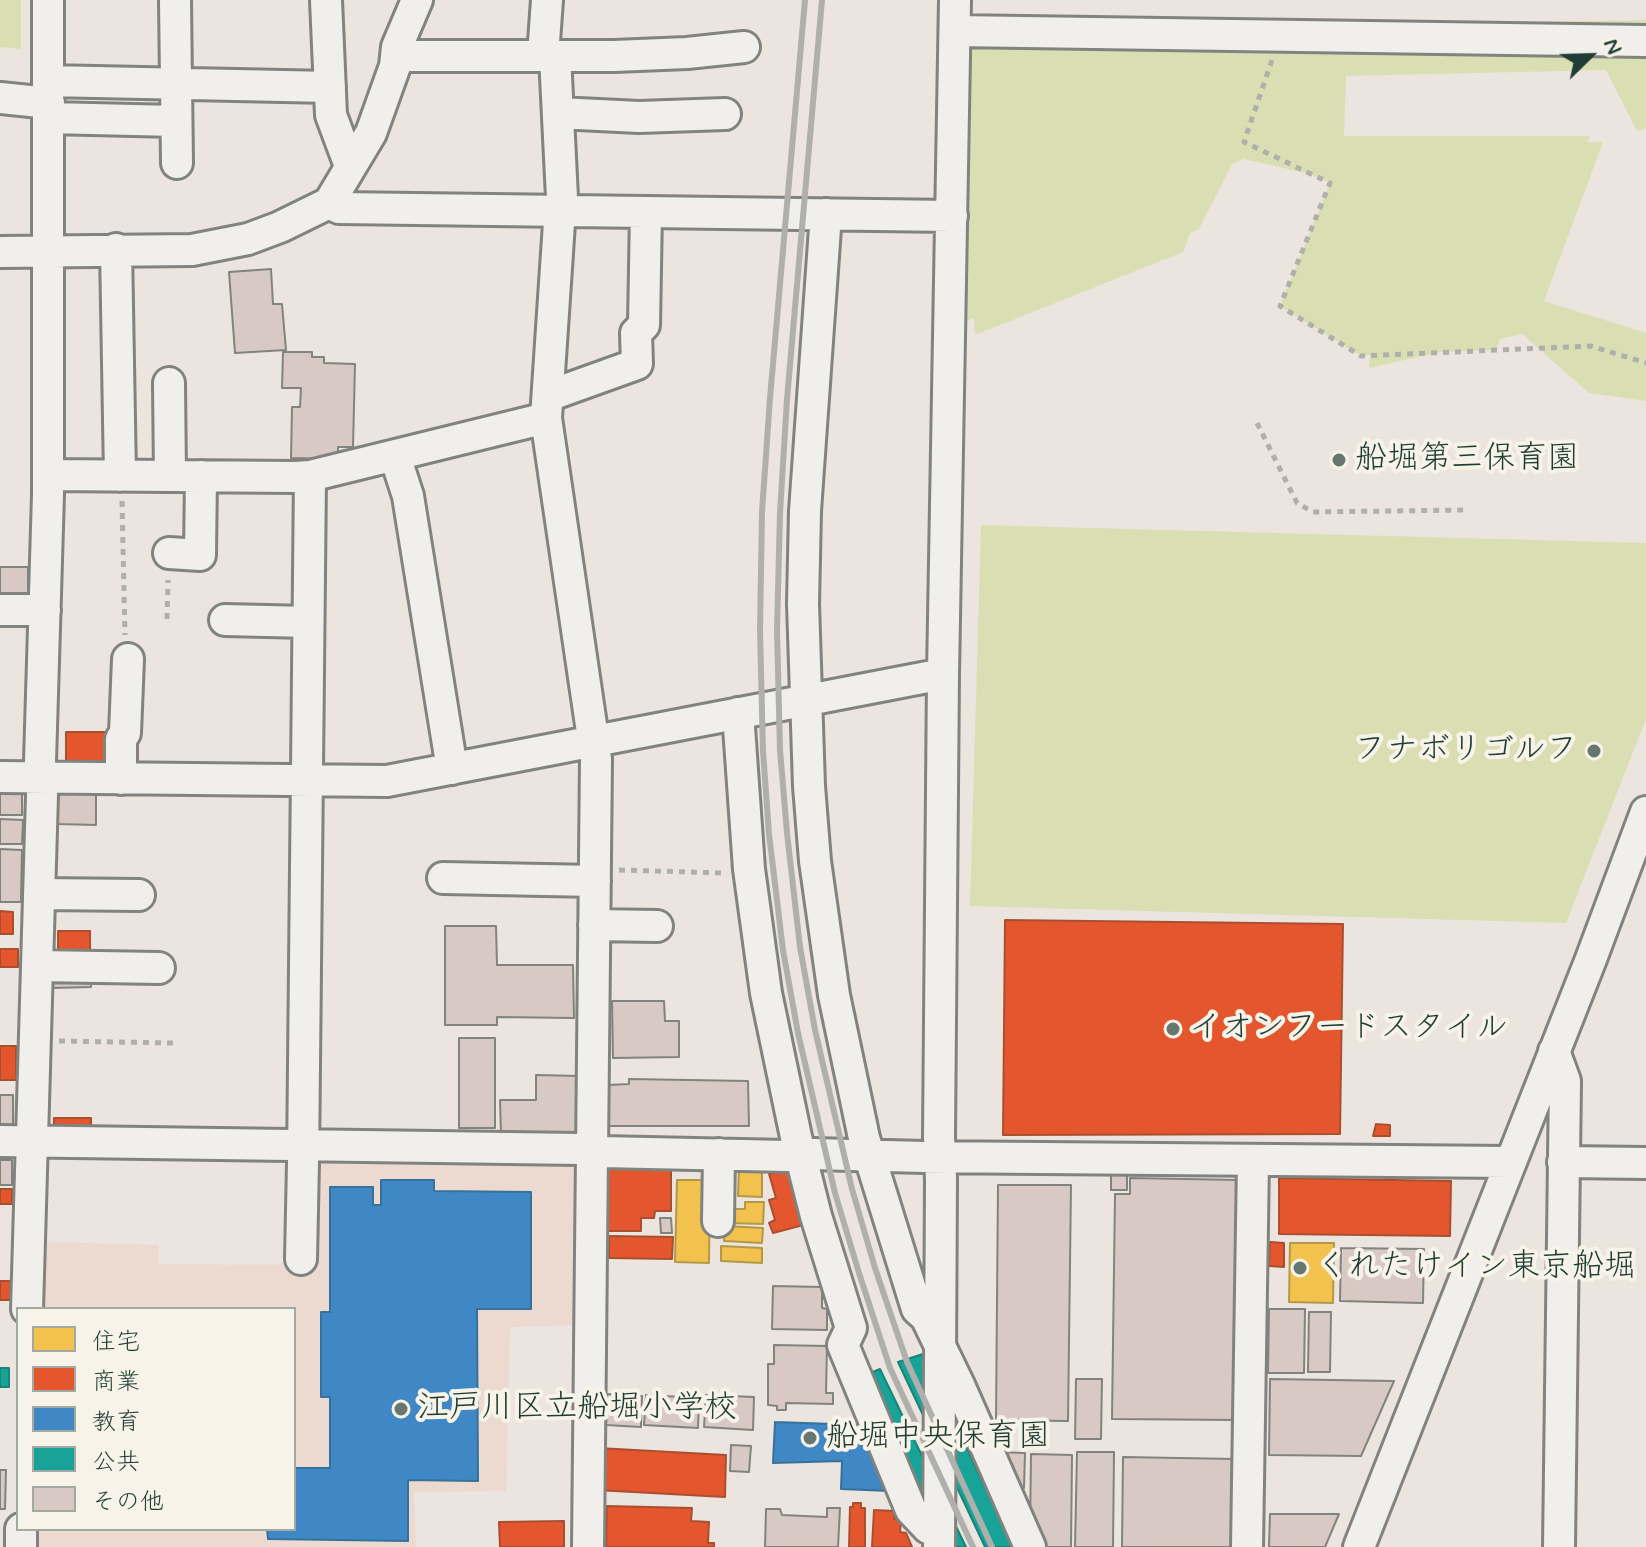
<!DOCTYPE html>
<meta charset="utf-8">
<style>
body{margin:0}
#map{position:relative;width:1646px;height:1547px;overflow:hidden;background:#ece4de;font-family:Mynerve,"Klee One",sans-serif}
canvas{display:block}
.legend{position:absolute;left:16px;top:1307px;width:280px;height:224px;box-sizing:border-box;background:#f7f3e8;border:2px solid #a1aaa0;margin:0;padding:10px 14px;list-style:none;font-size:24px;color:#1f3d34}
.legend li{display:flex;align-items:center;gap:16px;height:40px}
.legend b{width:40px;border:2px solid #a1aaa0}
.north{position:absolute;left:1550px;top:16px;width:80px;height:80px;-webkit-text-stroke:6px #f7f3e8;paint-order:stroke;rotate:67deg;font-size:22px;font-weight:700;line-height:32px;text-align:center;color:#1f3d34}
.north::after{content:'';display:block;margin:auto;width:28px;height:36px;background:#1f3d34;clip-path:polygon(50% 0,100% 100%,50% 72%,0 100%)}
</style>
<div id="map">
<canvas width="1646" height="1547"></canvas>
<ul class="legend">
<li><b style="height:22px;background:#f2c14e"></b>住宅</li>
<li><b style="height:22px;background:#e4572e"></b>商業</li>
<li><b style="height:22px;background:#3f88c5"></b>教育</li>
<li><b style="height:22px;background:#17a398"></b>公共</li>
<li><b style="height:22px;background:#d8c9c5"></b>その他</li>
</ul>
<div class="north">N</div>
</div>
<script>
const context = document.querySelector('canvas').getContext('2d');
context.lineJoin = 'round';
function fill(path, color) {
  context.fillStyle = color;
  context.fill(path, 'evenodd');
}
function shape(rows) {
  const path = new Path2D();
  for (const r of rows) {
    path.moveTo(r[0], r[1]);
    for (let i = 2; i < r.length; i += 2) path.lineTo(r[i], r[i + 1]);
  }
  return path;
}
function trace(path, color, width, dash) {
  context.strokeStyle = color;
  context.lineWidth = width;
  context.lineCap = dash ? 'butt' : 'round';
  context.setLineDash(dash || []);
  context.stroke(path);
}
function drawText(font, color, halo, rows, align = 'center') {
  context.font = font + ' Mynerve,"Klee One",sans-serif';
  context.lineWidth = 8;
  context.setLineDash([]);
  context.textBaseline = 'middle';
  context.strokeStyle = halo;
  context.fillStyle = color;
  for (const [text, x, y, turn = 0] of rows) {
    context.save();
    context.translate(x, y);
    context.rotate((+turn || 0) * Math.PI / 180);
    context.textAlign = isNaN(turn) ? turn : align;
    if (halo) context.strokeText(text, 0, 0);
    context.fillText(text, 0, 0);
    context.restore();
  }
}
const built = shape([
 [315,1161,579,1164,577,1325,510,1327,506,1491,414,1492,416,1547,35,1547,36,1529,294,1529,294,1309,41,1309,43,1242,159,1245,158,1264,277,1265,289,1259]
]);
const green = shape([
 [0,0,21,0,21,49,0,47],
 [1646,20,1646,128,1637,131,1606,70,1346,76,1344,136,1590,136,1587,142,1603,142,1544,301,1646,333,1646,401,1589,393,1522,334,1500,339,1496,350,1440,352,1369,368,1370,355,1361,356,1280,306,1330,183,1310,174,1244,159,1232,164,1199,229,1190,233,1183,252,975,335,974,318,950,328,955,31],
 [981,525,1646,543,1646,719,1566,923,970,906]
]);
const homes = shape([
 [739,1168,762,1168,762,1197,738,1196,739,1168],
 [677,1180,710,1180,709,1263,675,1262,677,1180],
 [745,1202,764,1202,763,1224,728,1223,729,1209,745,1209,745,1202],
 [725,1226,763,1228,762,1243,724,1241,725,1226],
 [1290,1243,1334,1243,1333,1303,1289,1302,1290,1243],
 [721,1246,762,1248,762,1263,721,1261,721,1246]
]);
const shops = shape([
 [66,732,110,732,109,766,66,766,66,732],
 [0,911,13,912,13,934,0,934,0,911],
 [1005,920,1343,924,1340,1134,1003,1135,1005,920],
 [58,931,90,931,90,956,58,953,58,931],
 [0,949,18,949,18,967,0,967,0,949],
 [0,1046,16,1046,16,1080,0,1080,0,1046],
 [54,1118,91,1118,91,1131,54,1131,54,1118],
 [1376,1124,1390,1125,1390,1136,1373,1136,1376,1124],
 [604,1166,671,1166,671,1211,655,1211,654,1218,641,1218,641,1231,604,1231,604,1166],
 [792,1168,807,1224,773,1233,769,1223,775,1220,769,1200,776,1198,769,1174,792,1168],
 [1279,1178,1451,1181,1450,1236,1279,1234,1279,1178],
 [0,1189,12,1189,12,1204,0,1204,0,1189],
 [609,1236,673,1237,672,1259,609,1258,609,1236],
 [1270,1242,1284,1243,1284,1267,1269,1266,1270,1242],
 [0,1281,11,1281,10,1300,0,1300,0,1281],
 [598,1448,726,1455,725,1497,596,1490,598,1448],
 [853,1503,861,1503,861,1508,865,1508,865,1547,849,1547,850,1507,853,1507,853,1503],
 [607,1506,692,1508,691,1521,709,1522,708,1543,714,1543,714,1547,606,1547,607,1506],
 [874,1510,895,1511,894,1519,901,1520,900,1532,906,1533,912,1547,872,1547,874,1510],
 [564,1521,564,1547,500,1547,499,1522,564,1521]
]);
const schools = shape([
 [381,1180,434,1180,434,1191,531,1192,531,1309,477,1309,478,1481,408,1480,408,1541,268,1539,267,1529,294,1529,294,1468,330,1468,330,1397,321,1397,321,1312,330,1312,330,1187,373,1187,373,1205,381,1205,381,1180],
 [775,1422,863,1425,890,1491,841,1489,842,1461,773,1463,775,1422]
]);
const public = shape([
 [923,1354,1013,1547,985,1547,898,1362,923,1354],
 [0,1368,9,1368,9,1387,0,1387,0,1368],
 [880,1369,966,1547,939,1547,863,1376,880,1369]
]);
const building = shape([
 [271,269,273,304,282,304,286,350,235,353,229,272,271,269],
 [283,352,312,352,312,357,324,357,324,363,355,364,353,447,338,447,338,459,291,458,292,407,300,407,301,388,282,388,283,352],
 [0,567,28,567,28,599,0,600,0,567],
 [0,792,22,792,22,815,0,815,0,792],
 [57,792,96,792,96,825,57,824,57,792],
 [0,819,23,820,22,844,0,844,0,819],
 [0,849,22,850,21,902,0,902,0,849],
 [445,926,496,926,497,965,573,965,574,1018,497,1017,497,1025,445,1025,445,926],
 [59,976,91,976,91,987,52,988,53,981,59,976],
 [612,1001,664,1001,665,1021,679,1021,679,1057,613,1058,612,1001],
 [459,1038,495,1038,495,1128,459,1128,459,1038],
 [536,1075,580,1076,580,1135,501,1135,500,1100,536,1100,536,1075],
 [629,1079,748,1081,749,1126,609,1126,608,1085,629,1084,629,1079],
 [0,1095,13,1095,13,1130,0,1130,0,1095],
 [0,1160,12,1160,12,1185,0,1185,0,1160],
 [1111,1172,1127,1173,1127,1190,1111,1190,1111,1172],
 [1130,1178,1239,1180,1236,1420,1112,1419,1115,1194,1130,1194,1130,1178],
 [998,1185,1071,1185,1068,1421,996,1420,998,1185],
 [660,1218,671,1218,672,1233,661,1233,660,1218],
 [1341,1248,1424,1249,1423,1303,1340,1301,1341,1248],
 [773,1286,822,1287,822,1308,827,1309,827,1330,772,1329,773,1286],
 [1269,1309,1305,1309,1304,1373,1268,1373,1269,1309],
 [1309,1312,1331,1312,1330,1372,1308,1372,1309,1312],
 [774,1345,827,1346,826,1393,833,1393,833,1404,786,1403,786,1410,777,1410,777,1406,768,1405,768,1364,774,1364,774,1345],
 [1076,1379,1102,1379,1101,1439,1075,1439,1076,1379],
 [1270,1379,1394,1381,1361,1456,1269,1455,1270,1379],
 [607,1394,642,1396,641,1427,606,1425,607,1394],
 [646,1395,699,1398,698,1428,644,1425,646,1395],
 [706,1395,754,1397,753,1430,704,1427,706,1395],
 [731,1445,751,1446,749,1472,730,1471,731,1445],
 [997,1452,1025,1453,1024,1488,1013,1488,997,1452],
 [1077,1452,1114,1452,1113,1547,1075,1547,1077,1452],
 [1031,1454,1072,1455,1071,1547,1037,1547,1030,1531,1031,1454],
 [1123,1457,1234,1459,1234,1547,1122,1547,1123,1457],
 [0,1470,6,1470,5,1509,0,1509,0,1470],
 [827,1508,840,1508,838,1547,765,1547,766,1509,780,1509,782,1515,827,1517,827,1508],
 [1270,1514,1339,1514,1325,1547,1269,1547,1270,1514]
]);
const path = shape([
 [1272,60,1244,142,1330,183,1280,306,1361,356,1591,346,1646,363],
 [1257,423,1297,503,1313,512,1466,510],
 [122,501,125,635],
 [167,619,168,580],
 [619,870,725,873],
 [59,1041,174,1043]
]);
const minor = shape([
 [175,0,177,163],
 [326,0,331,115,350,166],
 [955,31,1646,41],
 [396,56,614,56,687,53,744,47],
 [543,56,547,0],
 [555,56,562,198,559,223,546,418,596,759,588,1547],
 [48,81,330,87],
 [0,98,49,103],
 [558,113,639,117,725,114],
 [49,118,176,121],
 [329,203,339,208,952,216],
 [826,214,805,511,803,604,809,786,815,861,834,995,864,1138,917,1309,926,1317,959,1385,1030,1547],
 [116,249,120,476],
 [0,252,192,250,248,239,280,227,329,203,371,133,395,66,397,47,417,0],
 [169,383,170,476],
 [548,396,637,364,636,333,644,325,646,212],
 [395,456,408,496,452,769],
 [48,475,296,477,310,476,546,418],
 [169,553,200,555,201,476],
 [0,610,45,610],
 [225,620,308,622],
 [738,713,749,869,766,993,796,1137,816,1216,851,1328,843,1345,911,1510,928,1528,939,1529],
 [0,777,387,781,943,674],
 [121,779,121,739,125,733,128,659],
 [443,878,595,881],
 [39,894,139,895],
 [594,925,657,926],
 [37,966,159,968],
 [1554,1051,1565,1081,1559,1547],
 [0,1141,580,1149,602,1152,787,1156,814,1154,924,1157,1510,1162],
 [1563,1162,1646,1163],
 [718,1221,719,1154],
 [301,1259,303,1162,310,476],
 [27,1309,42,795,40,761,48,494,48,0],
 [21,1547,21,1529],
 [939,1547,941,1179,939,1137,943,674,955,0],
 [1247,1547,1253,1160],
 [1359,1547,1591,959,1646,812]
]);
const rail = shape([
 [805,0,770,398,762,512,760,630,763,751,769,834,783,950,798,1033,835,1193,859,1273,890,1368,973,1547],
 [822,0,787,399,780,513,777,630,780,750,787,833,800,947,815,1030,852,1189,875,1268,907,1362,992,1547]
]);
const markers = [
 [1339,460,8,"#677770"],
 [1594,751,8,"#677770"],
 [1173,1029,8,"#677770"],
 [1300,1268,8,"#677770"],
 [401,1409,8,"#677770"],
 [810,1438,8,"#677770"]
];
const poiNames = [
 ["船堀第三保育園",1355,460],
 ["フナボリゴルフ",1578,751,"right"],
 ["イオンフードスタイル",1189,1029],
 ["くれたけイン東京船堀",1316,1268],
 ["江戸川区立船堀小学校",417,1409],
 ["船堀中央保育園",826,1438]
];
fill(built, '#ecd9d0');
fill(green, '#dadfb3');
fill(homes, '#f2c14e');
trace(homes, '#b39946', 2);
fill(shops, '#e4572e');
trace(shops, '#a94f30', 2);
fill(schools, '#3f88c5');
trace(schools, '#35729a', 2);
fill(public, '#17a398');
trace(public, '#19847a', 2);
fill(building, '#d8c9c5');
trace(building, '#81837e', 2);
trace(minor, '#81837e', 36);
trace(path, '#afb0ac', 5, [6, 6]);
trace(minor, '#f1efeb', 30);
trace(rail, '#afb0ac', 6);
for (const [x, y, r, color] of markers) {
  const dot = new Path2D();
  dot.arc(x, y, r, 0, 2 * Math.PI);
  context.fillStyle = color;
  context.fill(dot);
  trace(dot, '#f7f3e8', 3);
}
drawText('32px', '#1f3d34', '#f7f3e8', poiNames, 'left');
</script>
